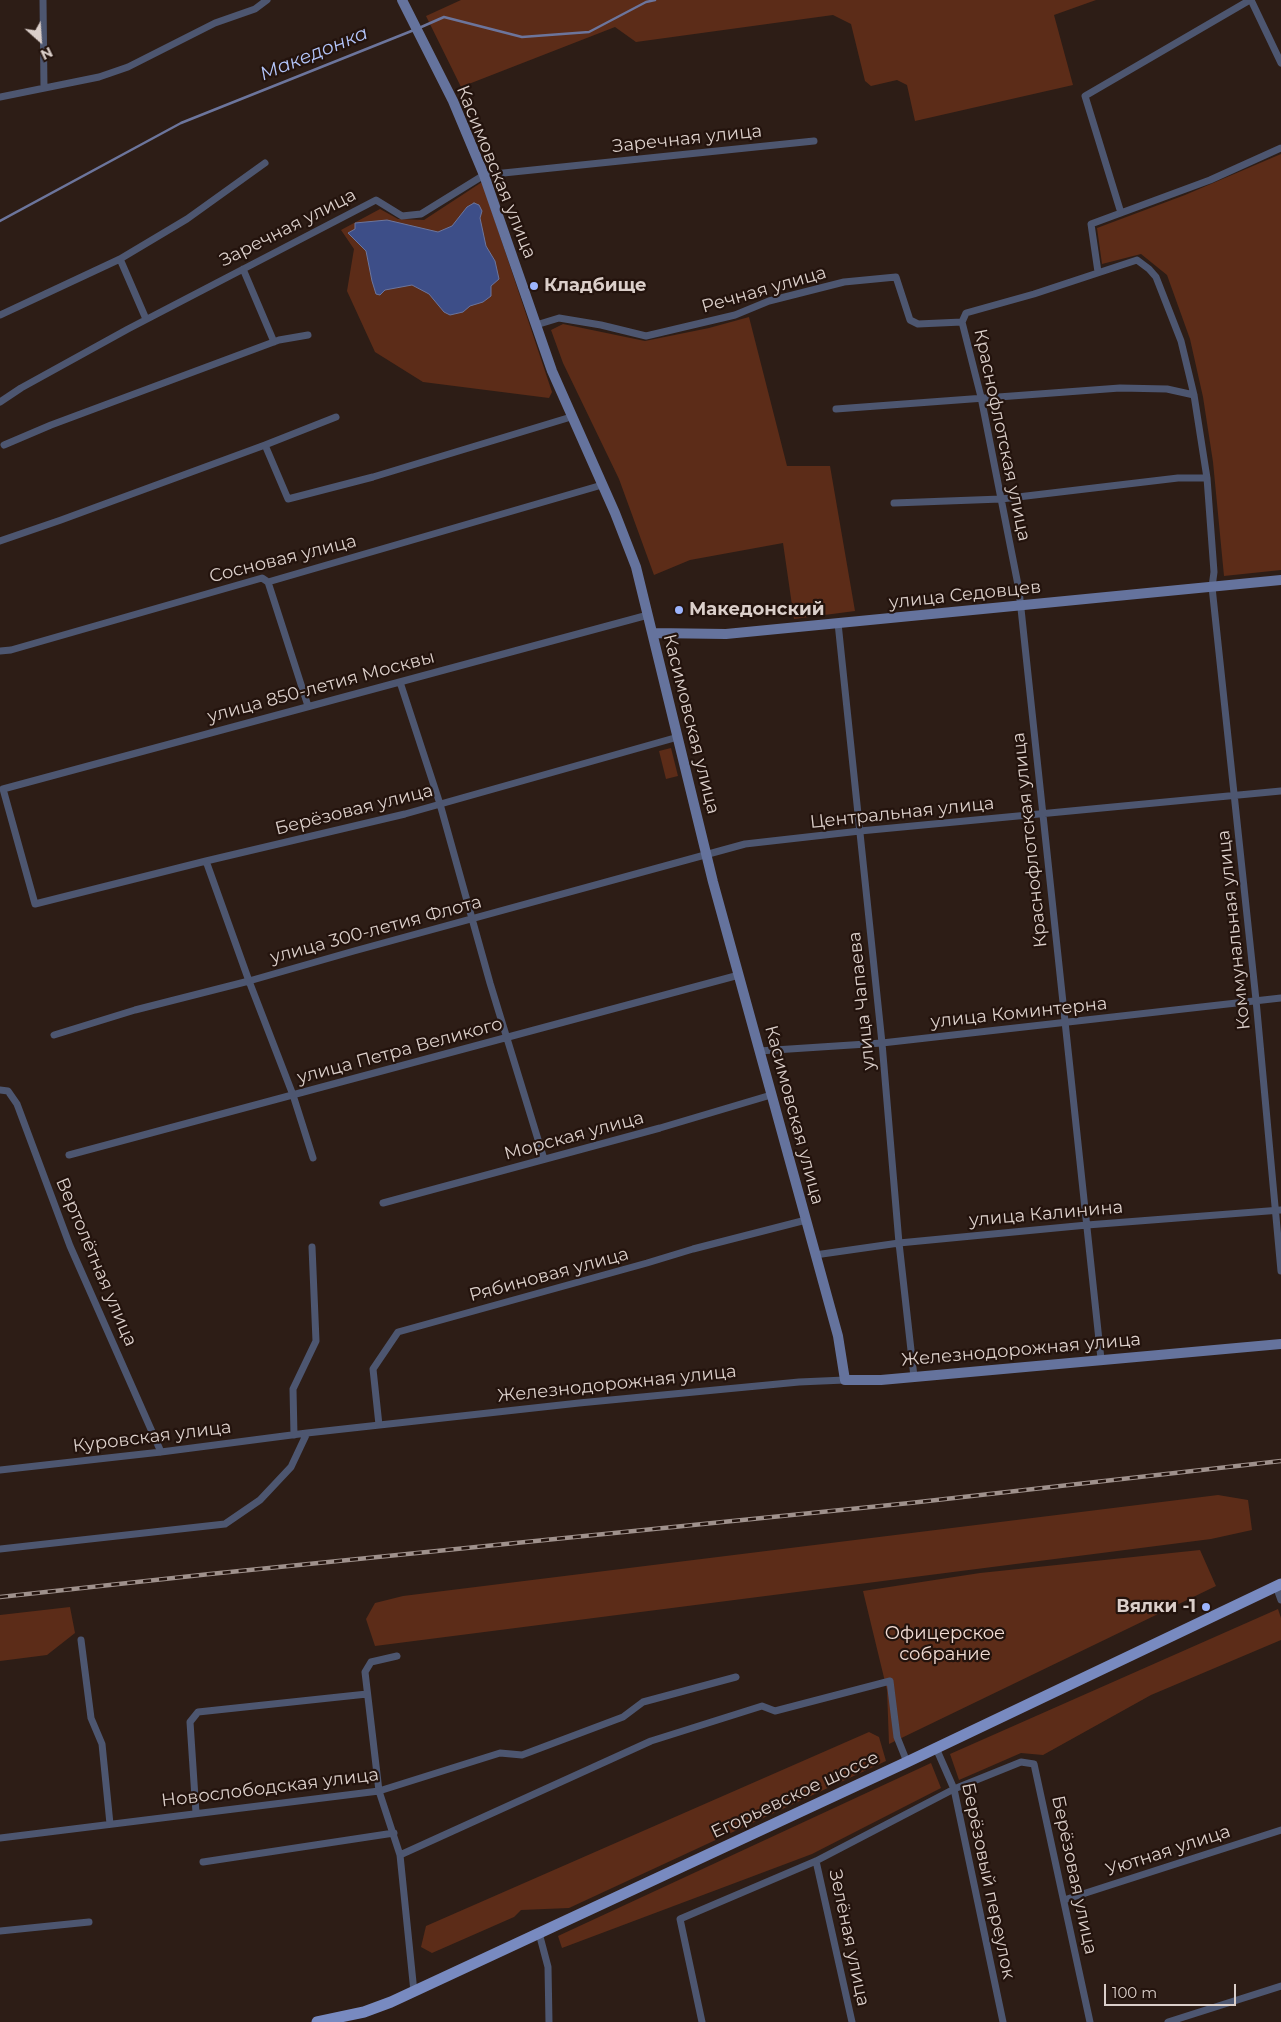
<!DOCTYPE html>
<meta charset="utf-8">
<style>
body{margin:0}
#map{position:relative;width:1281px;height:2022px;overflow:hidden;background:#2d1d16;font-family:Montserrat,sans-serif}
canvas{display:block}
.north{position:absolute;left:15px;top:15px;width:50px;height:50px;-webkit-text-stroke:4px #23130d;paint-order:stroke;rotate:154deg;font-size:14px;font-weight:700;line-height:20px;text-align:center;color:#dbcfca}
.north::after{content:'';display:block;margin:auto;width:18px;height:22px;background:#dbcfca;clip-path:polygon(50% 0,100% 100%,50% 72%,0 100%)}
.scale{position:absolute;left:1104px;top:1984px;width:132px;height:22px;box-sizing:border-box;border:2px solid #dbcfca;border-top:0;padding-left:6px;font-size:15px;line-height:18px;white-space:nowrap;color:#dbcfca;-webkit-text-stroke:4px #23130d;paint-order:stroke}
</style>
<div id="map">
<canvas width="1281" height="2022"></canvas>
<div class="north">N</div>
<div class="scale">100 m</div>
</div>
<script>
const context = document.querySelector('canvas').getContext('2d');
context.lineJoin = 'round';
function fill(path, color) {
  context.fillStyle = color;
  context.fill(path, 'evenodd');
}
function shape(rows) {
  const path = new Path2D();
  for (const r of rows) {
    path.moveTo(r[0], r[1]);
    for (let i = 2; i < r.length; i += 2) path.lineTo(r[i], r[i + 1]);
  }
  return path;
}
function trace(path, color, width, dash) {
  context.strokeStyle = color;
  context.lineWidth = width;
  context.lineCap = dash ? 'butt' : 'round';
  context.setLineDash(dash || []);
  context.stroke(path);
}
function drawText(font, color, halo, rows, align = 'center') {
  context.font = font + ' Montserrat,sans-serif';
  context.lineWidth = 4.5;
  context.setLineDash([]);
  context.textBaseline = 'middle';
  context.strokeStyle = halo;
  context.fillStyle = color;
  for (const [text, x, y, turn = 0] of rows) {
    context.save();
    context.translate(x, y);
    context.rotate((+turn || 0) * Math.PI / 180);
    context.textAlign = isNaN(turn) ? turn : align;
    if (halo) context.strokeText(text, 0, 0);
    context.fillText(text, 0, 0);
    context.restore();
  }
}
const green = shape([
 [461,0,1096,0,1054,15,1073,85,915,121,907,85,897,80,871,86,865,81,851,24,833,15,636,42,615,27,461,87,426,16],
 [1281,154,1281,570,1224,576,1213,462,1203,397,1190,339,1167,275,1141,254,1102,264,1097,228,1185,195],
 [482,182,552,392,549,398,423,382,375,352,347,291,354,249,341,230,380,209,398,219,424,220],
 [749,317,787,466,830,466,855,611,794,619,783,543,690,560,654,575,619,479,563,363,551,330,563,324,645,341,709,328],
 [671,748,678,776,666,779,659,751],
 [1218,1495,1248,1500,1252,1530,1211,1539,375,1646,366,1619,375,1603,403,1596],
 [1200,1550,1216,1586,889,1744,887,1690,863,1591,980,1573],
 [70,1607,75,1633,47,1655,0,1661,0,1615],
 [1278,1609,1281,1618,1281,1640,1151,1695,1043,1755,1021,1753,959,1780,950,1754],
 [869,1732,879,1737,886,1761,569,1908,521,1910,514,1917,432,1953,421,1947,426,1926],
 [931,1763,941,1788,812,1854,562,1948,558,1936]
]);
const water = shape([
 [474,203,479,205,482,211,480,218,486,246,495,261,499,279,491,286,491,296,483,302,470,306,463,312,450,315,444,312,429,294,412,285,385,290,380,295,376,294,372,281,366,251,348,233,355,229,355,223,387,220,438,232,452,226,467,207,474,203]
]);
const stream = shape([
 [419,28,444,17,522,37,589,32,646,2,655,0],
 [0,221,181,123,414,30]
]);
const street = shape([
 [43,0,44,88],
 [1251,0,1281,63],
 [0,97,99,77,128,67,215,23,255,9,267,0],
 [1121,213,1085,96,1250,0],
 [243,269,274,342],
 [1098,272,1091,224,1210,180,1281,148],
 [0,315,120,259],
 [146,319,120,259,187,219,265,163],
 [962,322,981,397,1019,590,1101,1359],
 [536,325,559,318,601,325,646,336,735,315,769,301,844,282,896,277,910,320,918,324,962,322,966,313,1034,294,1137,260,1149,269,1156,277,1181,341,1194,395,1207,478,1214,572,1212,587,1256,1000,1281,1271],
 [0,402,21,388,128,329,376,200,402,216,421,214,484,175,814,141],
 [836,409,1120,388,1167,389,1194,395],
 [336,417,265,445,288,499,373,477,571,417],
 [4,445,51,425,279,340,308,335],
 [894,503,1001,499,1178,478,1207,478],
 [0,541,61,520,265,445],
 [268,582,308,706],
 [648,615,3,789,35,904,206,861,405,814,678,737],
 [838,623,882,1043,899,1243,914,1377],
 [0,651,11,650,262,578,268,582,602,485],
 [400,682,440,804,490,983,544,1159],
 [206,861,249,981,293,1095,313,1158],
 [54,1035,135,1010,249,981,354,951,745,844,860,831,1281,791],
 [759,1051,882,1043,1281,998],
 [0,1090,8,1091,17,1104,70,1246,161,1452],
 [69,1155,739,975],
 [383,1203,660,1128,771,1095],
 [815,1255,899,1243,1087,1225,1281,1210],
 [379,1425,373,1369,398,1332,647,1263,693,1249,806,1220],
 [294,1435,293,1389,316,1341,312,1247],
 [0,1470,161,1452,307,1433],
 [0,1549,225,1524,260,1500,291,1467,307,1433,579,1403,799,1382,845,1380],
 [1276,1586,1281,1600],
 [81,1640,91,1718,102,1744,110,1824],
 [397,1656,371,1662,365,1672,379,1791,400,1855,414,1992],
 [936,1748,954,1789,1003,2022],
 [196,1813,190,1722,198,1712,367,1694],
 [0,1838,379,1791,500,1753,522,1755,623,1717,643,1702,736,1677],
 [400,1855,651,1741,762,1706,775,1711,890,1681,897,1737,907,1762],
 [816,1861,852,2022],
 [203,1862,394,1833],
 [1064,1900,1281,1830],
 [0,1931,89,1922],
 [539,1933,548,1967,549,2022],
 [702,2022,680,1919,816,1861,954,1789,1021,1762,1034,1764,1090,2022],
 [1168,2022,1281,1986]
]);
const secondary = shape([
 [402,0,453,101,484,175,552,371,615,513,636,567,713,882,838,1336,845,1380,881,1380,1281,1344],
 [653,633,726,634,1281,580]
]);
const primary = shape([
 [317,2022,364,2012,391,2002,907,1762,1281,1584]
]);
const rail = shape([
 [0,1597,210,1574,910,1503,1281,1461]
]);
const markers = [
 [534,286,5,"#9cb4fd"],
 [679,610,5,"#9cb4fd"],
 [1206,1607,5,"#9cb4fd"]
];
const streetNames = [
 ["Заречная улица",687,139,-6],
 ["Касимовская улица",496,172,68],
 ["Заречная улица",288,228,-27],
 ["Речная улица",764,290,-16],
 ["Краснофлотская улица",1002,435,78],
 ["Сосновая улица",283,559,-14],
 ["улица Седовцев",965,595,-6],
 ["улица 850-летия Москвы",321,687,-15],
 ["Касимовская улица",691,724,76],
 ["Берёзовая улица",354,810,-14],
 ["Центральная улица",902,813,-6],
 ["Краснофлотская улица",1030,840,-96],
 ["улица 300-летия Флота",376,930,-15],
 ["Коммунальная улица",1234,930,-96],
 ["улица Чапаева",862,1001,-96],
 ["улица Коминтерна",1019,1013,-6],
 ["улица Петра Великого",400,1051,-15],
 ["Касимовская улица",794,1115,75],
 ["Морская улица",574,1136,-15],
 ["улица Калинина",1046,1214,-5],
 ["Вертолётная улица",96,1262,67],
 ["Рябиновая улица",549,1275,-15],
 ["Железнодорожная улица",1021,1350,-5],
 ["Железнодорожная улица",617,1384,-6],
 ["Куровская улица",152,1437,-7],
 ["Новослободская улица",270,1788,-7],
 ["Егорьевское шоссе",795,1795,-25],
 ["Уютная улица",1168,1851,-18],
 ["Берёзовая улица",1074,1875,78],
 ["Берёзовый переулок",988,1881,78],
 ["Зелёная улица",849,1938,78]
];
const poiNames = [
 ["Кладбище",544,286],
 ["Македонский",689,610],
 ["Вялки -1",1196,1607,"right"]
];
const parkNames = [
 ["Офицерское",945,1634],
 ["собрание",945,1655]
];
const waterNames = [
 ["Македонка",314,54,-22]
];
fill(green, '#5c2c18');
fill(water, '#3d4e88');
trace(water, '#6c759c', 1);
trace(stream, '#6c759c', 2.5);
trace(street, '#4d5670', 7);
trace(secondary, '#65739d', 10);
trace(primary, '#788ac0', 11);
trace(rail, '#9f918c', 4.5);
trace(rail, '#23130d', 2.5, [8]);
for (const [x, y, r, color] of markers) {
  const dot = new Path2D();
  dot.arc(x, y, r, 0, 2 * Math.PI);
  context.fillStyle = color;
  context.fill(dot);
  trace(dot, '#23130d', 2);
}
drawText('18px', '#dbcfca', '#23130d', streetNames);
drawText('bold 18px', '#dbcfca', '#23130d', poiNames, 'left');
drawText('18px', '#f1dcd4', '#23130d', parkNames);
drawText('italic 19px', '#b3c5fa', '#23130d', waterNames);
</script>
